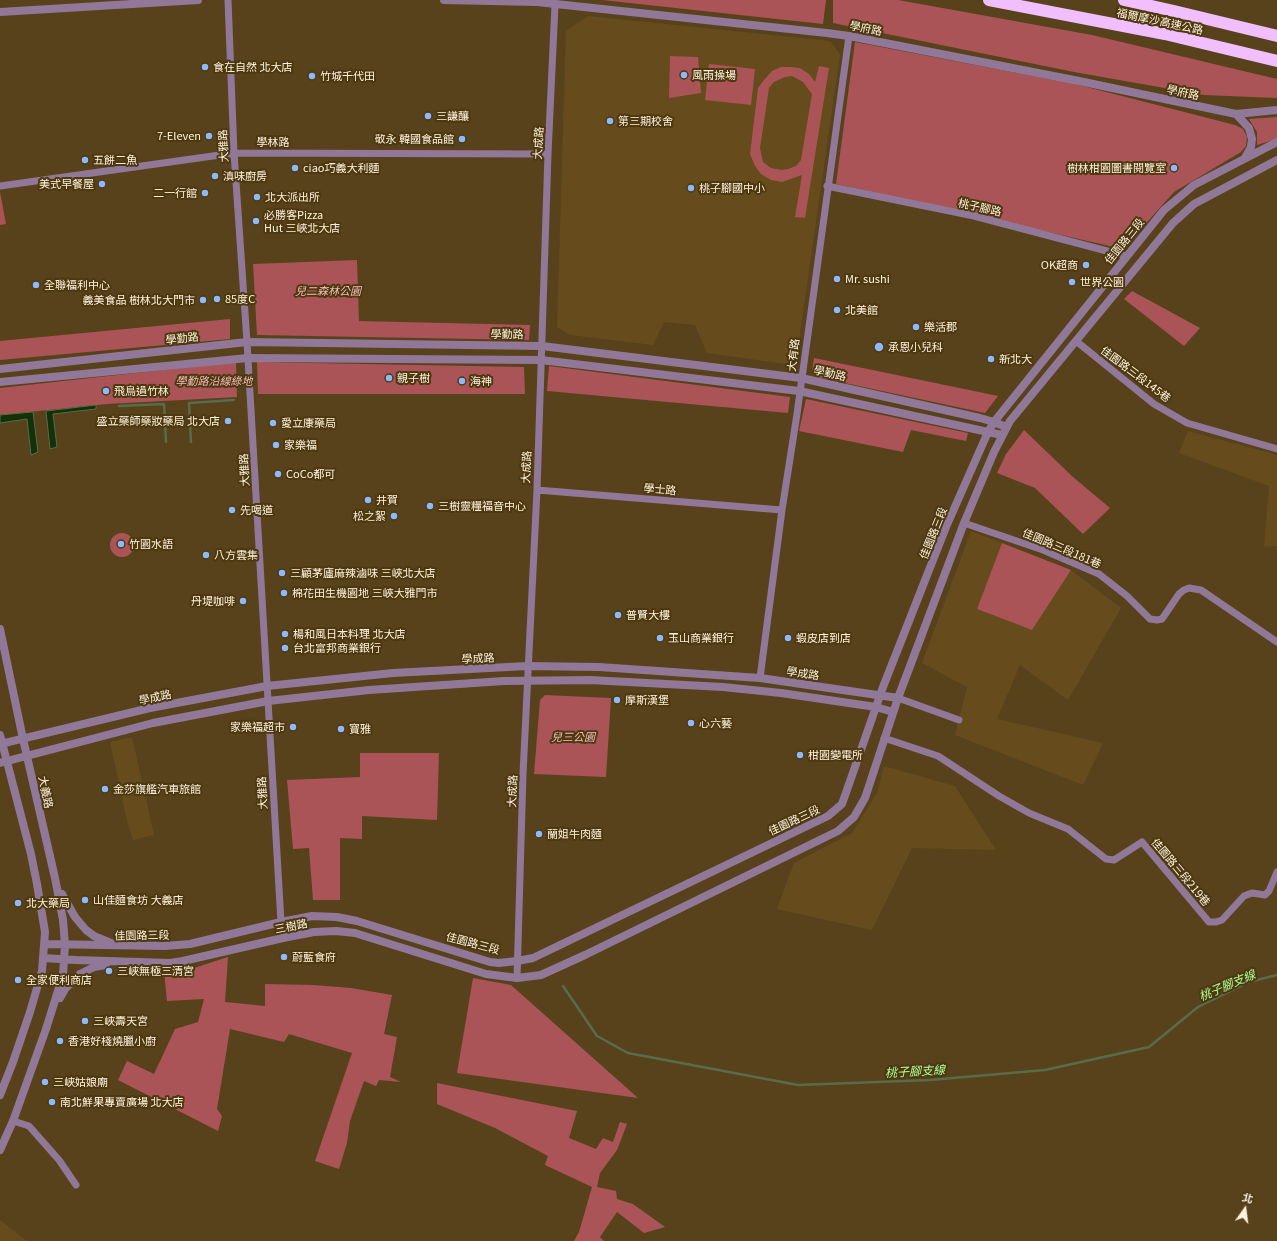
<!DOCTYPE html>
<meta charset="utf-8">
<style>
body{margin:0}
#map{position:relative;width:1277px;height:1241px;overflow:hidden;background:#58421c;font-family:Georgia,"Noto Sans TC",serif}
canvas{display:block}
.north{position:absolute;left:1225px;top:1189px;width:40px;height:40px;-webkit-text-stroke:3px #4d3810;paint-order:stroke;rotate:14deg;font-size:11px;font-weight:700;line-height:16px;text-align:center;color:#fff2dd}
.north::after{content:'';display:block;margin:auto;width:14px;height:18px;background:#fff2dd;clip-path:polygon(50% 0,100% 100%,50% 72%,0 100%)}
</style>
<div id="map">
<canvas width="1277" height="1241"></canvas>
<div class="north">北</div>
</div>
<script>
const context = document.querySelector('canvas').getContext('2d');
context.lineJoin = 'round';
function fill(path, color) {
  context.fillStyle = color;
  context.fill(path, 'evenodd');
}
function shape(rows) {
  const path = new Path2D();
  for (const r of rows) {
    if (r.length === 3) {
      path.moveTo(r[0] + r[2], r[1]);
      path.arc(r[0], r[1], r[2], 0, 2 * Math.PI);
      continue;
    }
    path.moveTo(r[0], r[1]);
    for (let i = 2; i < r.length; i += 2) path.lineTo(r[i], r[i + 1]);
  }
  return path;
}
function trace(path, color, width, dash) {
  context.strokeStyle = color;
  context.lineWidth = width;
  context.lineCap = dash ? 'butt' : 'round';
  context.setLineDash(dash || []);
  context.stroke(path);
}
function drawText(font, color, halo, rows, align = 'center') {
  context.font = font + ' Georgia,"Noto Sans TC",serif';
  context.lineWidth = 4;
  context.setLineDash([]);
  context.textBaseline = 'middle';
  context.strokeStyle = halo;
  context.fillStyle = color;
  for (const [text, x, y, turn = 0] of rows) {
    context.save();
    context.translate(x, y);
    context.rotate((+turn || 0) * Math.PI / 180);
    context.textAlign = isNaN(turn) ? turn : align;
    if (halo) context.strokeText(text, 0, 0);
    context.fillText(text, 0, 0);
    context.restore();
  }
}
const built = shape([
 [588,16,830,41,840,54,797,354,786,364,707,353,695,325,664,322,653,345,570,335,557,327,566,31],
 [1188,431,1277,455,1277,546,1264,547,1269,486,1179,453],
 [971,531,1002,543,977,609,1032,630,1071,570,1121,608,1068,700,1020,665,997,719,1103,743,1083,785,955,735,967,687,922,663],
 [132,737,154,835,133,840,127,821,110,742],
 [884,766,955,786,996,850,912,848,872,930,777,909,794,863,852,833,877,793],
 [0,1220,27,1241,0,1241]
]);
const green = shape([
 [602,0,826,0,823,24],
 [833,0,898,0,1092,35,1277,79,1277,98,1204,95,1074,72,833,23],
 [855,42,1075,84,1235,125,1243,129,1247,137,1246,146,1241,152,1174,192,1123,249,836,184],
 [670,56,698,57,701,93,669,98],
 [709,64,755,69,751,105,705,100],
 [819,66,829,68,805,218,795,217,802,175,782,182,771,180,761,174,755,166,750,154,758,88,764,80,772,71,781,67,791,67,800,68,809,74,815,82],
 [792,76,803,82,812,94,801,160,796,166,788,169,782,170,771,168,763,162,760,148,769,88,774,82,785,77],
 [1277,117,1277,139,1257,145,1257,132,1249,119],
 [0,192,6,224,0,225],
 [357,260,359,321,530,325,529,340,257,335,253,264],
 [1132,291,1200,328,1184,346,1124,299],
 [230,319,230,339,0,360,0,341],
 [814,358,887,373,998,396,985,413,817,377,812,372],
 [236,362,237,397,107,404,0,415,0,388],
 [257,362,524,367,525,394,258,394],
 [549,366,790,397,788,413,547,391],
 [806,399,968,433,966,441,911,430,903,452,799,431],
 [1024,430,1073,477,1110,508,1083,534,1035,488,997,473,1006,454],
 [122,545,12],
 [1002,543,1071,570,1032,630,977,609],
 [545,695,611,698,606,777,534,774,540,700],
 [360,753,439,753,437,820,362,816,362,839,340,838,340,900,313,900,309,848,293,849,287,780,360,777],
 [228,957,225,1002,265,1006,265,984,313,985,351,988,392,995,384,1034,397,1037,390,1077,401,1082,379,1080,376,1086,364,1081,350,1121,347,1143,339,1169,315,1161,352,1053,289,1034,284,1042,230,1029,217,1109,222,1116,218,1131,118,1080,127,1061,154,1074,175,1029,198,1022,204,999,167,1001,164,971,191,969],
 [473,978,511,985,638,1098,457,1073],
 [437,1083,577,1111,569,1138,596,1149,603,1138,613,1142,620,1122,627,1124,617,1150,600,1173,597,1187,616,1191,617,1199,633,1204,665,1227,644,1233,617,1212,600,1237,604,1241,574,1241,579,1232,592,1187,545,1165,548,1156,495,1128,437,1104]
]);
const water = shape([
 [96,405,96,409,53,414,57,447,50,449,46,411,96,405],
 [33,412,38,452,31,455,27,419,0,423,0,415,33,412]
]);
const stream = shape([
 [119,406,164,404,166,442],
 [191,442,189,403,234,400],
 [563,986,597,1036,628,1053,798,1085,930,1080,1045,1070,1149,1047,1198,1007,1249,982,1277,975]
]);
const minor = shape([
 [228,0,234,153,247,342,281,922,283,938],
 [0,186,234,153,548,154],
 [827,186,974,216,1126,256],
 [1076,341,1154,404,1187,423,1277,449],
 [537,490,782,510],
 [964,523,1043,550,1099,574,1127,596,1150,619,1157,620,1162,619,1179,594,1184,590,1189,588,1201,590,1277,642],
 [760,678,782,510,797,414,849,36],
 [898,698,959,720],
 [884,738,938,756,999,796,1029,813,1068,829,1106,859,1114,860,1142,842,1209,922,1216,922,1222,920,1244,896,1252,893,1265,895,1269,891,1277,872],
 [517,978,523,774,537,490,548,154,555,5],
 [13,1121,29,1126,59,1160,76,1185]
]);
const tertiary = shape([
 [444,0,537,2,827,33,849,36,1079,81,1236,114,1277,110],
 [0,12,198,0],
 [1236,114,1249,128,1252,139,1251,147,1245,158],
 [0,369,247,342,542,346,801,378,980,418,994,422,1006,427],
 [0,382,248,358,541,360,799,391,1002,435],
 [0,629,23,739,55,878,63,920,65,945,63,975,46,1029,13,1121,0,1150],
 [0,735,31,854,37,884,45,932,42,971,30,1012,13,1062,0,1095],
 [0,744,150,708,267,686,393,673,527,666,599,667,760,678,898,698],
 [0,763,153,723,268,701,369,690,504,681,590,680,723,687,781,693,876,707,893,712],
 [62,894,75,917,86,930,94,936,111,943],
 [44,944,165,946,190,944,281,922,312,916,337,917,357,921,490,962,499,963,517,961,533,958,828,816,842,804,883,687,946,527,988,432,994,422,1164,210,1194,185,1277,142],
 [43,958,76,960,170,963,183,961,283,938,314,932,336,931,355,933,486,974,517,978,541,975,585,955,838,831,854,817,865,798,898,698,964,523,994,452,1010,421,1173,223,1194,204,1277,160],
 [60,998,65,989,80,974,94,967,106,965]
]);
const motorway = shape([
 [989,0,1165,34,1277,61],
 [1124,0,1174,11,1277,36]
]);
const markers = [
 [205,67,4,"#8eb9fc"],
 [684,75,4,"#8eb9fc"],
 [312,76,4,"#8eb9fc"],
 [428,116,4,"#8eb9fc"],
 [610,121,4,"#8eb9fc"],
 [209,136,4,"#8eb9fc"],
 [462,139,4,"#8eb9fc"],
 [85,160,4,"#8eb9fc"],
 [295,168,4,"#8eb9fc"],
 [1174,168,4,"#8eb9fc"],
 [215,176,4,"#8eb9fc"],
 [102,184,4,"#8eb9fc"],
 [691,188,4,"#8eb9fc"],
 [205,193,4,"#8eb9fc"],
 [257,197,4,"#8eb9fc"],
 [256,221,4,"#8eb9fc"],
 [1086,265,4,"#8eb9fc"],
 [837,279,4,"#8eb9fc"],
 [1072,282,4,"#8eb9fc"],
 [36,285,4,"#8eb9fc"],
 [217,299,4,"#8eb9fc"],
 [203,300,4,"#8eb9fc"],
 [837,310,4,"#8eb9fc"],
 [916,327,4,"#8eb9fc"],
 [879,347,5,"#8eb9fc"],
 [991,359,4,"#8eb9fc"],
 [389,378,4,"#8eb9fc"],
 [462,381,4,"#8eb9fc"],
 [106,391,4,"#8eb9fc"],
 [228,421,4,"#8eb9fc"],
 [273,423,4,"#8eb9fc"],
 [276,445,4,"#8eb9fc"],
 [278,474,4,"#8eb9fc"],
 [368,500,4,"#8eb9fc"],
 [430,506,4,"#8eb9fc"],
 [232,510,4,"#8eb9fc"],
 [394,516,4,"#8eb9fc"],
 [121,544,4,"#8eb9fc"],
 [206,555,4,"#8eb9fc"],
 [282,573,4,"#8eb9fc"],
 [284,593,4,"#8eb9fc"],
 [243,601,4,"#8eb9fc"],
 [618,615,4,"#8eb9fc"],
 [285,634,4,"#8eb9fc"],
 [660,638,4,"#8eb9fc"],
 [788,638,4,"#8eb9fc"],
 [285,648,4,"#8eb9fc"],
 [617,700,4,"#8eb9fc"],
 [691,723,4,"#8eb9fc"],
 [293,727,4,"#8eb9fc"],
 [341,729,4,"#8eb9fc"],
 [800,755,4,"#8eb9fc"],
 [105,789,4,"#8eb9fc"],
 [539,834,4,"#8eb9fc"],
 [85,900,4,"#8eb9fc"],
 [18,903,4,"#8eb9fc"],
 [284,957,4,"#8eb9fc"],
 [109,971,4,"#8eb9fc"],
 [18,980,4,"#8eb9fc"],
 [85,1021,4,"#8eb9fc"],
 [60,1041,4,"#8eb9fc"],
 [45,1082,4,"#8eb9fc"],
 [52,1102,4,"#8eb9fc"]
];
const streetNames = [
 ["福爾摩沙高速公路",1160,21,12],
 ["學府路",866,28,11],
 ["學府路",1183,92,12],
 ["學林路",273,142],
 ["大成路",538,143,-87],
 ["大雅路",223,146,-93],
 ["桃子腳路",980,207,13],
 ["佳園路三段",1124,241,-51],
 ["學勤路",507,334,1],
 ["學勤路",182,338,-6],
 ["大有路",793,355,-83],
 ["學勤路",830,373,13],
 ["佳園路三段145巷",1136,374,37],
 ["大成路",526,467,-88],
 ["大雅路",244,470,-93],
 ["學士路",660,489,5],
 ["佳園路三段",933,533,-68],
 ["佳園路三段181巷",1062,548,23],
 ["學成路",478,658,-3],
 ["學成路",803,673,8],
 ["學成路",155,697,-12],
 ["大成路",512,791,-88],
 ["大義路",46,792,78],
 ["大雅路",262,793,-93],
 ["佳園路三段",794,820,-25],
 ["佳園路三段219巷",1181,872,50],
 ["三樹路",291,926,-11],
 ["佳園路三段",142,935,-1],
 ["佳園路三段",473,943,15]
];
const poiNames = [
 ["食在自然 北大店",213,67],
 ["風雨操場",692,75],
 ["竹城千代田",320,76],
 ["三謙釀",436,116],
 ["第三期校舍",618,121],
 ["7-Eleven",201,136,"right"],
 ["敬永 韓國食品館",454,139,"right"],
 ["五餅二魚",93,160],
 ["ciao巧義大利麵",303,168],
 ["樹林柑園圖書閱覽室",1166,168,"right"],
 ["滇味廚房",223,176],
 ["美式早餐屋",94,184,"right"],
 ["桃子腳國中小",699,188],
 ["二一行館",197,193,"right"],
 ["北大派出所",265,197],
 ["必勝客Pizza",264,215],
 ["Hut 三峽北大店",264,228],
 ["OK超商",1078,265,"right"],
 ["Mr. sushi",845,279],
 ["世界公園",1080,282],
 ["全聯福利中心",44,285],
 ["85度C",225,299],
 ["義美食品 樹林北大門市",195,300,"right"],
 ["北美館",845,310],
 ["樂活郡",924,327],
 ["承恩小兒科",888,347],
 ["新北大",999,359],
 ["親子樹",397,378],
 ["海神",470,381],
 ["飛鳥過竹林",114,391],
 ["盛立藥師藥妝藥局 北大店",220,421,"right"],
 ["愛立康藥局",281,423],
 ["家樂福",284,445],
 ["CoCo都可",286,474],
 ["井賀",376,500],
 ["三樹靈糧福音中心",438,506],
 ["先喝道",240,510],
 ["松之絮",386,516,"right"],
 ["竹園水語",129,544],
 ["八方雲集",214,555],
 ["三顧茅廬麻辣滷味 三峽北大店",290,573],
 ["棉花田生機園地 三峽大雅門市",292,593],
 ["丹堤咖啡",235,601,"right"],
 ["普賢大樓",626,615],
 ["楊和風日本料理 北大店",293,634],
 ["玉山商業銀行",668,638],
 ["蝦皮店到店",796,638],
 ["台北富邦商業銀行",293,648],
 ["摩斯漢堡",625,700],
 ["心六藝",699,723],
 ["家樂福超市",285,727,"right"],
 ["寶雅",349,729],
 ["柑園變電所",808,755],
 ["金莎旗艦汽車旅館",113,789],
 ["蘭姐牛肉麵",547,834],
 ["山佳麵食坊 大義店",93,900],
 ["北大藥局",26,903],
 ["蔚藍食府",292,957],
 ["三峽無極三清宮",117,971],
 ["全家便利商店",26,980],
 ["三峽壽天宮",93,1021],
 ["香港好棧燒臘小廚",68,1041],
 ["三峽姑娘廟",53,1082],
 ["南北鮮果專賣廣場 北大店",60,1102]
];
const parkNames = [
 ["兒二森林公園",328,291],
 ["學勤路沿線綠地",214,381],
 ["兒三公園",573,737]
];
const waterNames = [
 ["桃子腳支線",1227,985,-23],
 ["桃子腳支線",915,1071,-3]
];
fill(built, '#664c1d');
fill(green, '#aa5457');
fill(water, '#123209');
trace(water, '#596c49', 1);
trace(stream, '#596c49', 2.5);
trace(minor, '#927898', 7);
trace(tertiary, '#927898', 8);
trace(motorway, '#f1bffe', 12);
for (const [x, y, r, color] of markers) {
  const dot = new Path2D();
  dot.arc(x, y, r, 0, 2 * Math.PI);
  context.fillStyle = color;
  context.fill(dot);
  trace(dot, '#4d3810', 1.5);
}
drawText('11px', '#fff2dd', '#4d3810', streetNames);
drawText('11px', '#fff2dd', '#4d3810', poiNames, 'left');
drawText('italic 11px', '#f2bcbc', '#4d3810', parkNames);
drawText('italic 12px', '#acfd98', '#4d3810', waterNames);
</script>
